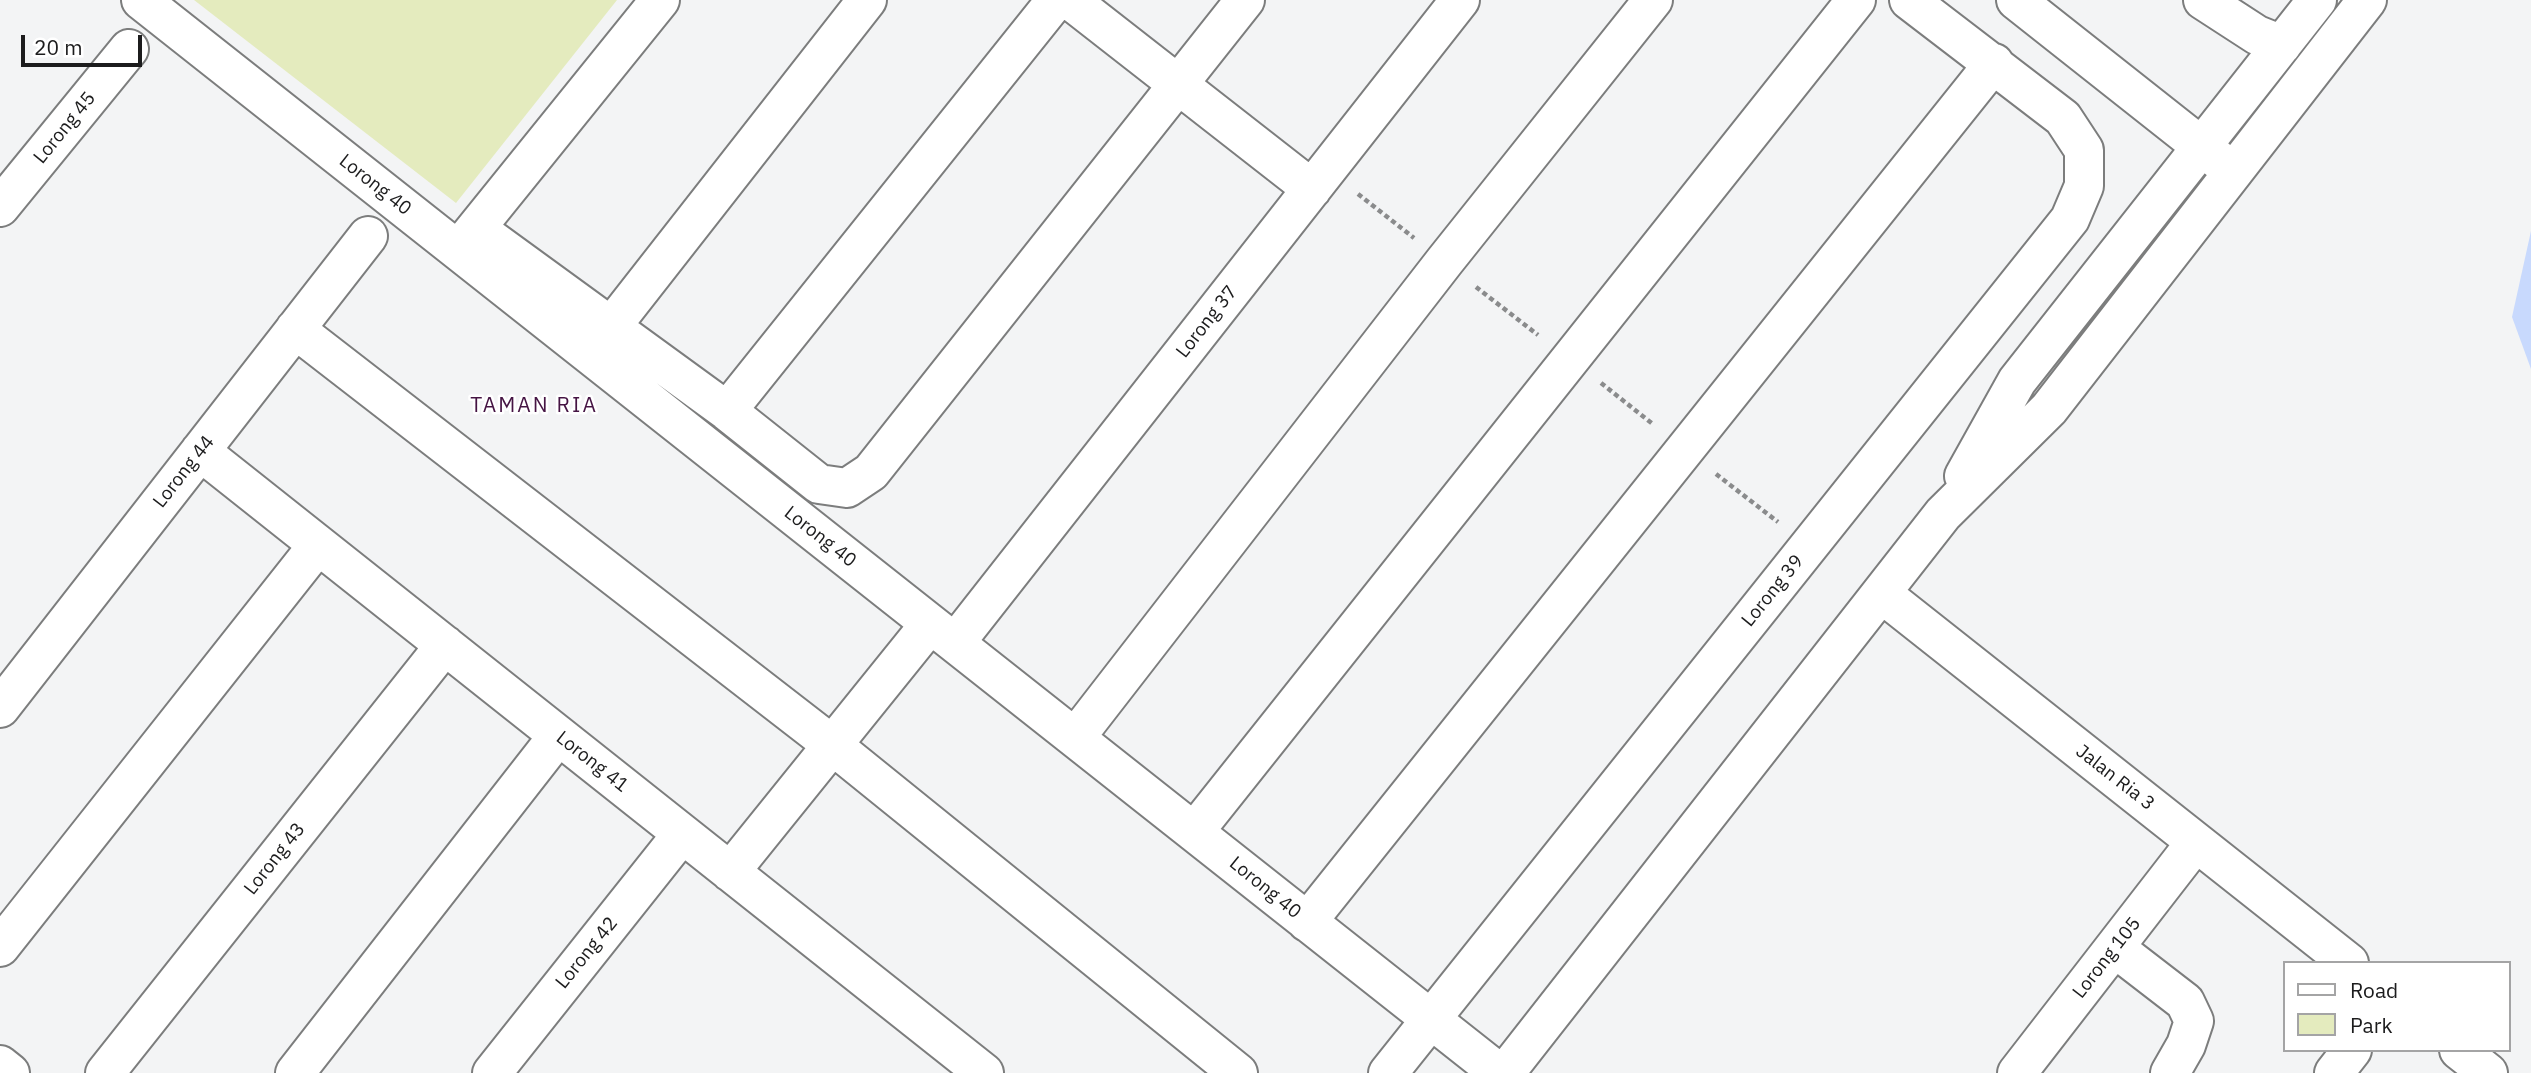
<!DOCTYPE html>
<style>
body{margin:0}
#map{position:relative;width:2531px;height:1073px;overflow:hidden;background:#f3f4f5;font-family:"IBM Plex Sans",sans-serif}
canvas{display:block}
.legend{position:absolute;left:2283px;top:961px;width:228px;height:91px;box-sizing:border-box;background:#fff;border:2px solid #a4a4a5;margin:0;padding:9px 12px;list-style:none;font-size:21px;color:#1c1c1d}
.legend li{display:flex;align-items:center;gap:14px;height:35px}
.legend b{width:35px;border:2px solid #a4a4a5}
.scale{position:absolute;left:21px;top:35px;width:121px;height:32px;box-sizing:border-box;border:4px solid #1c1c1d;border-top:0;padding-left:9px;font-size:21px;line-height:24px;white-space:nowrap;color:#1c1c1d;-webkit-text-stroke:5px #fff;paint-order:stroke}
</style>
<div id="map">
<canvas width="2531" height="1073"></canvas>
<ul class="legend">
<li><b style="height:9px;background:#fff"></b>Road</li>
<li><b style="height:19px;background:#e4ebbe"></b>Park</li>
</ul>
<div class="scale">20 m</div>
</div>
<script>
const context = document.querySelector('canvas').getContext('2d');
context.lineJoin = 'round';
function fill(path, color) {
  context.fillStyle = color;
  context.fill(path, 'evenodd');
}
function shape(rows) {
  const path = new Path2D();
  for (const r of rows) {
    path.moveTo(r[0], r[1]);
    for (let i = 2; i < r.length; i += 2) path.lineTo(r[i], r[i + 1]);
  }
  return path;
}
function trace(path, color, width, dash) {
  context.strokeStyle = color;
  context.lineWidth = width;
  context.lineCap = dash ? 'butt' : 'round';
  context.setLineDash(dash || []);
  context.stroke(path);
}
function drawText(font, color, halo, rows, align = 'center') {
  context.font = font + ' "IBM Plex Sans",sans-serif';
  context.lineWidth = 5;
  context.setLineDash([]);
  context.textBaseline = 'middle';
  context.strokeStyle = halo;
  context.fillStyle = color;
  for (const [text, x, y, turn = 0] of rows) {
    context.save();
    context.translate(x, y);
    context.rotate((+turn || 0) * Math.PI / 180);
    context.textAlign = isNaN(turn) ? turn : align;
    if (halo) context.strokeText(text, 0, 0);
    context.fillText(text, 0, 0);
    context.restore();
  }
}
const green = shape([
 [194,0,617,0,456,203]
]);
const water = shape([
 [2531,231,2531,369,2512,317]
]);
const path = shape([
 [1358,194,1414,238],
 [1476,287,1538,335],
 [1601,383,1654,425],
 [1716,474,1778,522]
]);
const minor = shape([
 [141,0,1499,1073],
 [1070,0,1312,189],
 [2016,0,2221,162],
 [2203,0,2257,35,2282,45],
 [0,207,129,49],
 [477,229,727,411,819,484,847,488,871,472,1245,0],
 [459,249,660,0],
 [611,327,867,0],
 [295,329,831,744,1238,1073],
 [727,411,1056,0],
 [200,451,984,1073],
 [1964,476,2017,381,2317,0],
 [1881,593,2349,963],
 [955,643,1460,0],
 [0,708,368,236],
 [1075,738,1444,262,1653,0],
 [1194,832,1856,0],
 [730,872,930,624],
 [1307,922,1994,63],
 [0,947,318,545],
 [2115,948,2185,1002,2194,1021,2186,1045,2170,1073],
 [2459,1050,2488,1073],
 [0,1065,10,1073],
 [105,1073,445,645],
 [295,1073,558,736],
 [492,1073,682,834],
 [1388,1073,2070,219,2084,186,2084,150,2063,118,1909,0],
 [1505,1073,1943,514,2049,409,2367,0],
 [2017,1073,2196,842],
 [2334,1073,2352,1050]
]);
const streetNames = [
 ["Lorong 45",65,128,-51],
 ["Lorong 40",375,185,38],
 ["Lorong 37",1207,322,-52],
 ["Lorong 44",184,472,-52],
 ["Lorong 40",820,537,38],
 ["Lorong 39",1773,591,-51],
 ["Lorong 41",592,762,38],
 ["Jalan Ria 3",2115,778,38],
 ["Lorong 43",275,859,-52],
 ["Lorong 40",1265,888,39],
 ["Lorong 42",587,953,-51],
 ["Lorong 105",2107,958,-52]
];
const neighbourhoodNames = [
 ["TAMAN RIA",534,406]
];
fill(green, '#e4ebbe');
fill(water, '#c8d9fd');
trace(minor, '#7c7d7d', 42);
trace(path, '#8a8b8c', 4.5, [5, 3.5]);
trace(minor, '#fff', 38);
drawText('19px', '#1c1c1d', '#fff', streetNames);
context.letterSpacing = '2px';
drawText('21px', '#451443', '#fff', neighbourhoodNames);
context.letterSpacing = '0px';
</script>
